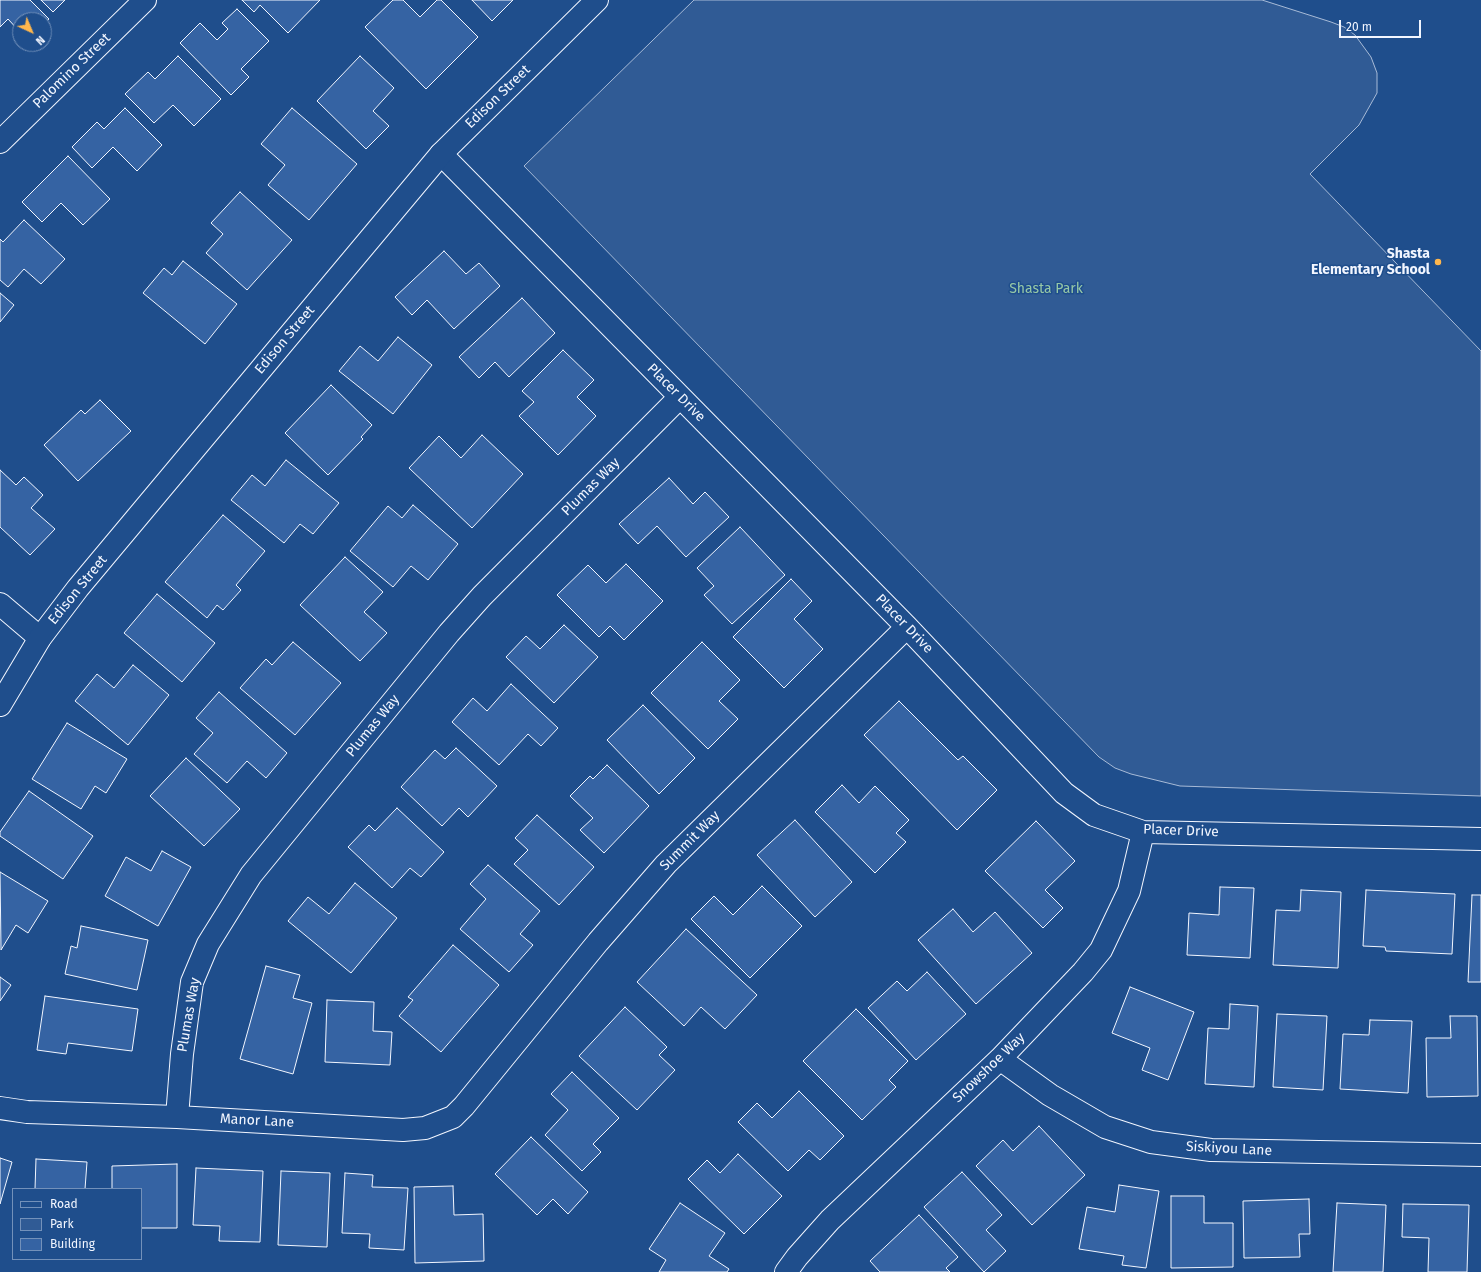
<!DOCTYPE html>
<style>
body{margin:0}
#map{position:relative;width:1481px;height:1272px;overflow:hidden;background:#1f4e8c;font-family:"Fira Sans",sans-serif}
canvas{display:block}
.legend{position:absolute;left:12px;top:1188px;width:130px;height:72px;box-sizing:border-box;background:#1f4e8c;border:1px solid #7391ba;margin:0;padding:5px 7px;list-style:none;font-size:12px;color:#f2f6ff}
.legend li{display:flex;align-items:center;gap:8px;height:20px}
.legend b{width:20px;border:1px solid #7391ba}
.north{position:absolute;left:12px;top:12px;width:40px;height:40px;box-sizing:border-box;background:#1f4e8c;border:1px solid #7391ba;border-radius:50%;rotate:136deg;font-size:11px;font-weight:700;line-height:16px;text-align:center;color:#f2f6ff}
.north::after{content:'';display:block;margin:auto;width:14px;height:18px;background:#ffb74d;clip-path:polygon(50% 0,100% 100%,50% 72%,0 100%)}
.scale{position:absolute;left:1339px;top:20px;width:82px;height:18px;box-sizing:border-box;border:2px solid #f2f6ff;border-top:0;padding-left:5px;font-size:12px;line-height:14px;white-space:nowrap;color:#f2f6ff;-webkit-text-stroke:3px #1f4e8c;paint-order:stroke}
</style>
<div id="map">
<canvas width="1481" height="1272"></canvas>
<ul class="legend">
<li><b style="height:5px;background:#1f4e8c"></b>Road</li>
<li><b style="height:11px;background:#305b95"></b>Park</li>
<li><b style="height:11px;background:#3563a3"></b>Building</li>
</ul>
<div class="north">N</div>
<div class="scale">20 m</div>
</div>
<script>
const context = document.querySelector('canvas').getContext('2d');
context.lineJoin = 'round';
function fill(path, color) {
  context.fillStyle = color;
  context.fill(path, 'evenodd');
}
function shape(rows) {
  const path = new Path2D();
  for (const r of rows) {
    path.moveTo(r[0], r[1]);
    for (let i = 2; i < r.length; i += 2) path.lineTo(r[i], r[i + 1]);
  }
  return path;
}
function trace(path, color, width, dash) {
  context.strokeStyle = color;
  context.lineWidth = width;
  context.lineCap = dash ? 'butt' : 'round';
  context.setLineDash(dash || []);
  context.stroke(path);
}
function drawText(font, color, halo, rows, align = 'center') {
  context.font = font + ' "Fira Sans",sans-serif';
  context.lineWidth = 3;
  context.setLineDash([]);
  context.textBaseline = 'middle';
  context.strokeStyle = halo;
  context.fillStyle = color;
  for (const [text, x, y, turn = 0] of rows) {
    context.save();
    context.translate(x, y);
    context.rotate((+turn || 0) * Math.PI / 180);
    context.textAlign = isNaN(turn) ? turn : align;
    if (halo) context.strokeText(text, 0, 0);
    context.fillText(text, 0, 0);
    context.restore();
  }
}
const green = shape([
 [694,0,1262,0,1331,22,1344,27,1355,35,1371,57,1377,73,1377,93,1359,125,1310,174,1481,351,1481,796,1180,786,1131,774,1115,768,1099,757,524,166,694,0]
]);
const building = shape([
 [0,0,30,0,49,19,44,23,44,20,20,20,20,32,8,19,0,27,0,0],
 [41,0,65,0,53,12,41,0],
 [242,0,320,0,288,33,260,5,254,12,242,0],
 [393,0,403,0,420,17,437,0,441,0,478,37,426,89,365,27,393,0],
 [472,0,513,0,492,21,472,0],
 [237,9,269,41,241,69,249,77,231,95,180,43,200,23,217,40,228,29,222,23,237,9],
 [178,56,221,99,194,126,173,105,154,123,125,94,148,72,155,79,178,56],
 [360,56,394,88,373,111,389,126,366,149,317,101,360,56],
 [125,108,162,145,137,171,113,147,92,168,72,147,97,122,104,129,125,108],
 [292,108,357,164,309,220,268,185,285,165,261,144,292,108],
 [68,156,110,199,83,225,61,203,42,222,22,202,68,156],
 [240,192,292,240,247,290,206,253,223,234,211,223,240,192],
 [24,220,65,259,41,284,24,269,8,287,0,280,0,239,3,242,24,220],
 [444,251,466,274,479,263,500,286,454,329,427,300,412,315,395,297,444,251],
 [183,261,237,304,205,344,143,293,164,268,172,275,183,261],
 [0,293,14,305,0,322,0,293],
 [522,298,555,333,509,377,495,362,479,378,459,357,522,298],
 [398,337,432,365,393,414,339,371,360,346,378,361,398,337],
 [563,350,594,380,577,397,596,416,558,455,519,416,534,402,522,391,563,350],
 [331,385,372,425,361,437,363,439,328,475,285,433,331,385],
 [100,400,131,431,78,481,44,445,81,410,85,414,100,400],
 [482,435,523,474,472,528,409,468,439,436,461,458,482,435],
 [286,460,339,503,313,534,300,524,284,543,231,500,252,475,265,486,286,460],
 [0,470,16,485,24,477,43,495,31,508,55,529,30,555,0,527,0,470],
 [669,478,693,504,705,492,729,517,686,557,657,526,638,544,619,524,669,478],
 [413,505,458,544,428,580,411,566,393,587,350,551,388,506,402,518,413,505],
 [223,515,265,551,236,585,241,590,223,610,217,605,207,618,165,582,223,515],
 [740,527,785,575,732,624,704,595,714,586,697,568,740,527],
 [345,557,383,592,364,612,387,633,360,661,300,605,345,557],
 [626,564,663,601,624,640,610,626,599,637,557,595,588,565,606,583,626,564],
 [791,579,812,601,794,619,823,649,784,688,733,637,791,579],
 [157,594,215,643,182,682,124,633,157,594],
 [564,625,598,657,554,703,506,657,526,636,540,649,564,625],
 [293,642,341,683,295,735,240,688,266,659,272,665,293,642],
 [702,642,740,680,719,701,738,719,708,749,651,693,702,642],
 [133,665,169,695,128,745,75,701,97,674,114,688,133,665],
 [511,684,558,728,541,746,528,734,499,765,452,722,473,698,487,711,511,684],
 [219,692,287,753,266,778,247,761,227,783,194,754,213,733,196,718,219,692],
 [899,701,958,760,963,756,997,790,957,830,864,735,899,701],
 [643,705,695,758,659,794,607,740,643,705],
 [67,723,127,759,106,793,95,786,81,809,32,779,67,723],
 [456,748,497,786,468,817,459,808,442,826,401,787,435,750,445,759,456,748],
 [186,758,240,809,204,846,150,796,186,758],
 [607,765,649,806,604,853,580,830,593,818,570,796,590,776,593,779,607,765],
 [842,785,859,803,875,786,909,820,896,833,906,842,875,873,815,812,842,785],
 [29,791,93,836,63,879,0,836,0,832,29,791],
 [397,808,444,852,421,877,410,868,392,888,348,847,369,825,375,831,397,808],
 [537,815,594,867,559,905,514,864,528,850,515,838,537,815],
 [795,820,852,882,815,917,757,855,795,820],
 [1036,821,1075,861,1045,890,1063,908,1043,928,985,871,1036,821],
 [162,851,191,867,158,926,105,896,126,857,151,871,162,851],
 [488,865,540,911,520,934,533,945,509,972,460,929,486,899,470,884,488,865],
 [0,872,48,901,28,933,16,925,1,950,0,872],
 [355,883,397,918,351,973,288,921,308,897,329,914,355,883],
 [762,886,802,926,750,978,691,919,714,896,733,915,762,886],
 [1220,887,1254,888,1250,958,1187,955,1189,913,1219,915,1220,887],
 [1301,890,1341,892,1338,968,1273,965,1276,910,1300,911,1301,890],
 [1366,890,1455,894,1452,954,1386,951,1385,947,1363,946,1366,890],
 [1472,895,1481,895,1481,982,1468,982,1472,895],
 [953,909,973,932,995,912,1032,953,976,1004,918,940,953,909],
 [81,926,148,940,137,990,65,974,71,946,77,948,81,926],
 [686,929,757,995,725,1029,701,1007,684,1026,637,982,686,929],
 [453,945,499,985,441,1052,399,1016,413,1000,408,997,453,945],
 [266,966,300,975,293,998,312,1003,293,1074,240,1059,266,966],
 [927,972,966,1014,916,1060,868,1008,897,981,907,991,927,972],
 [0,977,11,985,0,1001,0,977],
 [1130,987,1194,1012,1168,1080,1142,1070,1150,1048,1112,1033,1130,987],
 [45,996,138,1009,132,1051,68,1043,66,1054,37,1050,45,996],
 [327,1000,374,1002,373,1031,392,1032,390,1065,325,1062,327,1000],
 [1230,1004,1258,1006,1254,1087,1205,1084,1208,1028,1229,1029,1230,1004],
 [625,1007,667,1047,659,1055,675,1070,637,1110,579,1056,625,1007],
 [856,1009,908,1061,889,1080,896,1087,862,1120,803,1061,856,1009],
 [1277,1014,1327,1016,1323,1090,1273,1087,1277,1014],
 [1450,1016,1477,1016,1478,1096,1427,1097,1426,1038,1451,1038,1450,1016],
 [1370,1020,1412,1021,1408,1093,1340,1089,1343,1034,1369,1035,1370,1020],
 [572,1072,619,1118,593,1144,601,1152,582,1171,545,1135,568,1110,551,1094,572,1072],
 [799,1091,844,1136,820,1160,809,1150,788,1171,738,1122,757,1103,772,1118,799,1091],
 [1039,1126,1085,1175,1032,1225,976,1166,1003,1140,1013,1151,1039,1126],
 [531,1137,588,1192,568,1214,553,1199,537,1215,495,1174,531,1137],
 [738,1154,782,1196,744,1234,688,1179,707,1160,720,1173,738,1154],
 [0,1158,12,1162,0,1204,0,1158],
 [36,1159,87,1162,85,1189,35,1189,36,1159],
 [177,1164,177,1228,141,1228,141,1189,112,1189,112,1166,177,1164],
 [196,1168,263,1171,260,1242,219,1241,220,1226,193,1225,196,1168],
 [281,1171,330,1173,327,1247,278,1245,281,1171],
 [962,1172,1002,1215,986,1230,1006,1251,984,1272,924,1207,962,1172],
 [345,1173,373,1175,372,1187,408,1188,404,1250,369,1248,370,1234,342,1233,345,1173],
 [1119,1185,1159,1191,1146,1268,1122,1265,1124,1256,1079,1249,1087,1207,1115,1212,1119,1185],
 [453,1186,454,1215,483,1214,484,1261,415,1263,414,1187,453,1186],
 [1171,1196,1204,1196,1204,1223,1233,1223,1233,1267,1171,1268,1171,1196],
 [1309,1199,1310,1234,1299,1234,1300,1257,1244,1258,1243,1201,1309,1199],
 [680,1203,725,1233,709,1256,729,1269,727,1272,659,1272,666,1260,649,1249,680,1203],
 [1337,1203,1386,1205,1383,1272,1333,1272,1337,1203],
 [1403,1204,1469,1205,1467,1272,1428,1272,1429,1238,1402,1237,1403,1204],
 [919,1215,958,1257,946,1268,950,1272,880,1272,870,1261,919,1215]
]);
const minor = shape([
 [0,142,145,0],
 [441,154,907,627,1064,793,1094,815,1143,832,1481,839],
 [0,604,40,638],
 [1000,1059,1050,1095,1105,1127,1151,1142,1211,1150,1481,1155],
 [0,1108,27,1112,177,1117,403,1130,425,1128,453,1117,464,1106,598,942,666,864,907,627],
 [177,1117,182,1054,192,982,208,944,251,875,449,633,482,596,680,397],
 [786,1272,797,1257,830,1220,1000,1059,1083,972,1101,950,1129,891,1143,832]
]);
const tertiary = shape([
 [0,705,40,638,78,588,441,154,597,0]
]);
const markers = [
 [1438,262,4,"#ffb74d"]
];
const streetNames = [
 ["Palomino Street",72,71,-44],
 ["Edison Street",498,97,-44],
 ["Edison Street",285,340,-50],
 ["Placer Drive",676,393,45],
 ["Plumas Way",591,487,-45],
 ["Edison Street",78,590,-51],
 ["Placer Drive",904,624,46],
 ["Plumas Way",373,726,-51],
 ["Placer Drive",1181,831,2],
 ["Summit Way",690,841,-45],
 ["Plumas Way",189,1015,-80],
 ["Snowshoe Way",989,1068,-44],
 ["Manor Lane",257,1121,3],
 ["Siskiyou Lane",1229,1149,3]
];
const poiNames = [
 ["Shasta",1430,254],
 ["Elementary School",1430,270]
];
const parkNames = [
 ["Shasta Park",1046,289]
];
fill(green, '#305b95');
trace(green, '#a8bbd7', 1);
fill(building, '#3563a3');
trace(building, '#f2f6ff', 1);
trace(minor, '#f2f6ff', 24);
trace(tertiary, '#f2f6ff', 24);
trace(minor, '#1f4e8c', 22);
trace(tertiary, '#1f4e8c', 22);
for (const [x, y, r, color] of markers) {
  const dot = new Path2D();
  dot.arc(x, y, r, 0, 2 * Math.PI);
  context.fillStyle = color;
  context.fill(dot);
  trace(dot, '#1f4e8c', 1.5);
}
drawText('14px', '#f2f6ff', '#1f4e8c', streetNames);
drawText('bold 14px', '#f2f6ff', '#1f4e8c', poiNames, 'right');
drawText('14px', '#97c8a6', '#1f4e8c', parkNames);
</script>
